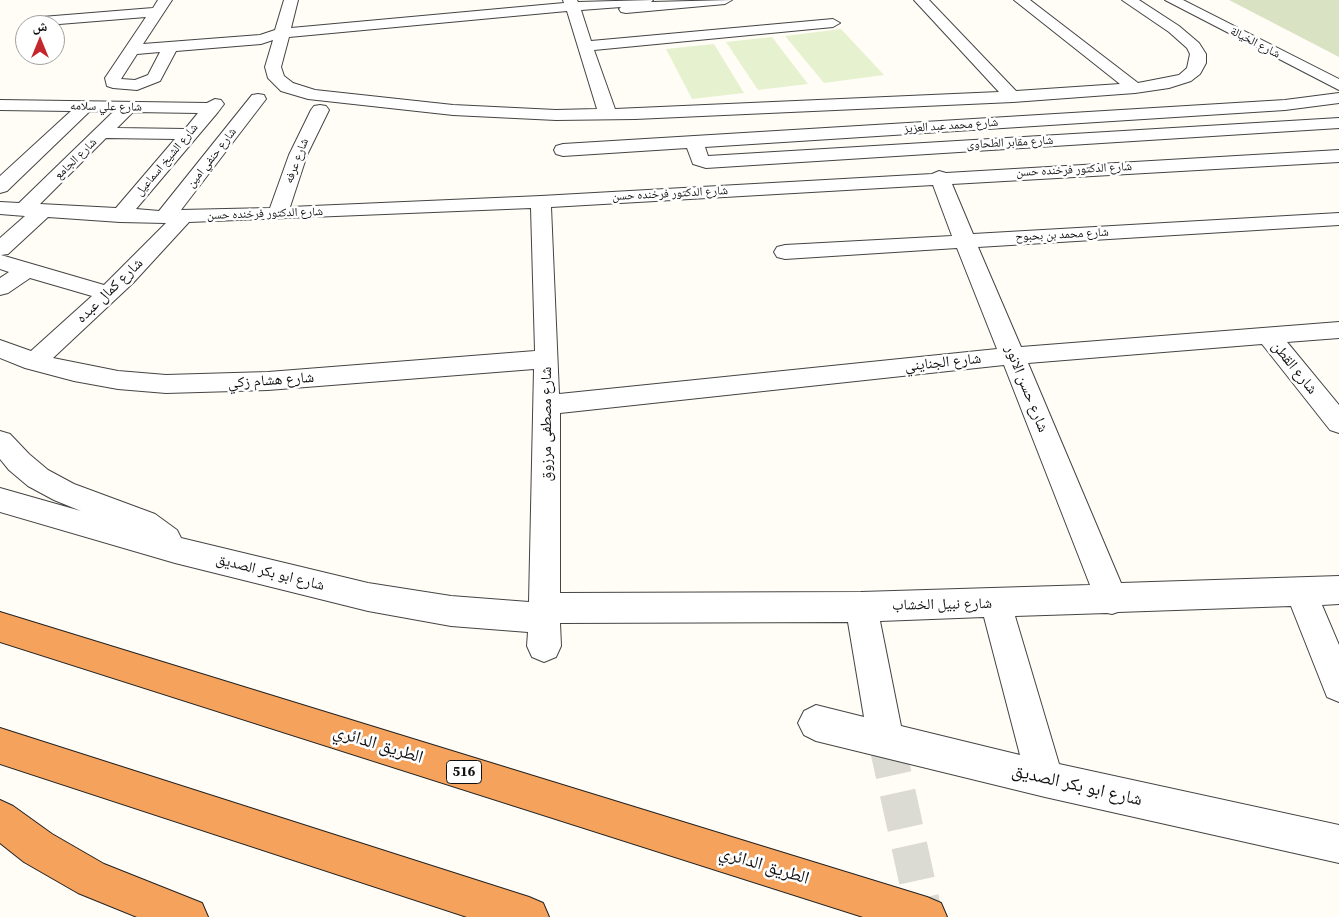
<!DOCTYPE html>
<meta charset="utf-8">
<style>
body{margin:0}
#map{position:relative;width:1339px;height:917px;overflow:hidden;background:#fffdf5;font-family:"Source Serif 4","Noto Naskh Arabic",serif}
canvas{display:block}
.north{position:absolute;left:15px;top:15px;width:50px;height:50px;box-sizing:border-box;background:#fff;border:1px solid #a0a0a0;border-radius:50%;rotate:0deg;font-size:14px;font-weight:700;line-height:20px;text-align:center;color:#111}
.north::after{content:'';display:block;margin:auto;width:18px;height:22px;background:#c4262e;clip-path:polygon(50% 0,100% 100%,50% 72%,0 100%)}
</style>
<div id="map">
<canvas width="1339" height="917"></canvas>
<div class="north">ش</div>
</div>
<script>
const context = document.querySelector('canvas').getContext('2d');
context.lineJoin = 'round';
function fill(path, color) {
  context.fillStyle = color;
  context.fill(path, 'evenodd');
}
function shape(rows) {
  const path = new Path2D();
  for (const r of rows) {
    path.moveTo(r[0], r[1]);
    for (let i = 2; i < r.length; i += 2) path.lineTo(r[i], r[i + 1]);
  }
  return path;
}
function trace(path, color, width, dash) {
  context.strokeStyle = color;
  context.lineWidth = width;
  context.lineCap = dash ? 'butt' : 'round';
  context.setLineDash(dash || []);
  context.stroke(path);
}
function drawText(font, color, halo, rows, align = 'center') {
  context.font = font + ' "Source Serif 4","Noto Naskh Arabic",serif';
  context.lineWidth = 5;
  context.setLineDash([]);
  context.textBaseline = 'middle';
  context.strokeStyle = halo;
  context.fillStyle = color;
  for (const [text, x, y, turn = 0] of rows) {
    context.save();
    context.translate(x, y);
    context.rotate((+turn || 0) * Math.PI / 180);
    context.textAlign = isNaN(turn) ? turn : align;
    if (halo) context.strokeText(text, 0, 0);
    context.fillText(text, 0, 0);
    context.restore();
  }
}
const cemetery = shape([
 [1229,0,1339,0,1339,57]
]);
const pitch = shape([
 [841,29,884,75,824,83,785,36],
 [772,37,808,84,758,90,726,42],
 [714,44,744,93,692,99,666,49]
]);
const minorTunnel = shape([
 [886,740,925,917]
]);
const minor = shape([
 [158,0,172,0,143,44,260,35,275,30,284,0,298,0,291,28,564,3,563,0,577,0,578,2,653,0,651,2,732,0,725,4,626,13,621,12,619,9,621,7,581,10,591,41,833,19,840,23,833,27,594,50,615,109,999,92,914,0,929,0,1016,91,1120,84,1014,0,1030,0,1138,83,1179,75,1187,68,1190,54,1187,48,1169,32,1122,0,1139,0,1179,26,1199,43,1206,54,1206,63,1200,74,1191,81,1169,88,1135,93,1013,102,635,119,556,120,453,115,308,99,281,91,268,78,265,67,273,40,261,44,176,51,160,81,137,90,113,88,107,86,105,78,146,17,47,25,37,24,35,21,42,17,153,8,158,0],
 [567,11,597,109,556,110,453,105,315,90,293,83,284,76,281,67,289,37,567,11],
 [160,52,148,75,135,80,121,79,137,54,160,52],
 [1339,93,1339,103,1285,110,705,147,708,156,1339,118,1339,128,706,168,693,164,687,148,563,156,556,154,554,150,556,146,563,144,1285,100,1339,93],
 [258,94,264,95,266,99,181,210,270,208,289,155,311,110,314,106,320,105,326,106,329,110,307,155,290,207,541,196,932,174,939,171,946,173,1339,150,1339,162,952,184,973,234,1339,213,1339,225,978,247,1021,347,1339,322,1339,338,1287,342,1339,405,1339,433,1330,430,1262,344,1028,363,1121,583,1339,576,1339,604,1322,605,1339,645,1339,702,1327,697,1291,606,1118,612,1112,614,1107,613,1015,616,1059,764,1339,825,1339,863,1045,797,816,741,804,735,798,723,804,711,816,705,864,717,848,622,560,623,561,646,556,657,544,662,532,657,527,646,528,632,451,626,368,611,175,563,0,512,0,488,81,511,54,500,28,486,9,470,0,459,0,431,10,434,29,454,48,470,74,484,155,514,177,530,181,538,368,583,451,596,529,602,534,369,268,390,166,393,118,389,74,381,25,368,0,358,0,340,31,351,92,296,30,278,8,293,0,295,0,278,9,272,0,269,0,238,25,216,0,214,0,202,19,203,113,112,90,111,7,191,0,193,0,176,71,111,0,110,0,100,207,103,215,99,221,100,224,104,218,112,136,209,159,211,252,95,258,94],
 [133,112,198,113,185,129,117,128,133,112],
 [106,138,175,139,116,208,40,204,106,138],
 [933,185,952,236,785,245,777,247,774,252,777,257,785,259,957,248,997,349,559,394,551,207,933,185],
 [531,208,535,351,268,372,166,375,118,371,53,358,133,283,189,222,531,208],
 [48,217,120,222,166,223,104,285,1,255,8,254,48,217],
 [1004,365,1090,585,861,592,560,593,560,413,1004,365],
 [984,617,1020,755,901,726,880,621,984,617]
]);
const tertiary = shape([
 [1165,0,1183,0,1339,79,1339,90,1165,0]
]);
const motorway = shape([
 [0,612,927,897,941,903,947,917,863,917,0,642,0,612],
 [0,728,529,897,543,903,549,917,467,917,0,764,0,728],
 [0,800,13,806,52,834,104,864,202,903,208,917,137,917,78,893,24,862,0,843,0,800]
]);
const farStreetnames = [
 ["شارع الخيالة",1255,43,27],
 ["شارع علي سلامه",106,107,1],
 ["شارع محمد عبد العزيز",951,126,-4],
 ["شارع مقابر الطحاوى",1010,143,-3],
 ["شارع حنفي امين",212,158,-52],
 ["شارع الجامع",76,159,-44],
 ["شارع الشيخ اسماعيل",167,160,-50],
 ["شارع عرفه",297,161,-69],
 ["شارع الدكتور فرخنده حسن",1074,170,-3],
 ["شارع الدكتور فرخنده حسن",670,194,-3],
 ["شارع الدكتور فرخنده حسن",265,214,-2],
 ["شارع محمد بن بحبوح",1062,235,-3]
];
const shields = [
 [464,772,35]
];
const shieldNames = [
 ["516",464,772]
];
const streetNames = [
 ["شارع كمال عبده",110,291,-44],
 ["شارع الجنايني",943,363,-6],
 ["شارع القطن",1294,368,51],
 ["شارع هشام زكي",271,381,-4],
 ["شارع حسن الانور",1026,389,68],
 ["شارع مصطفى مرزوق",547,424,-90],
 ["شارع ابو بكر الصديق",270,573,14],
 ["شارع نبيل الخشاب",942,605,-1]
];
const nearStreetnames = [
 ["الطريق الدائري",378,745,17],
 ["شارع ابو بكر الصديق",1077,786,13],
 ["الطريق الدائري",764,866,17]
];
fill(cemetery, '#d9e3c4');
fill(pitch, '#e6f2cf');
trace(minorTunnel, '#dbdad3', 36, [36, 18]);
trace(minor, '#444', 2);
trace(tertiary, '#444', 2);
trace(motorway, '#222', 2);
fill(minor, '#fff');
fill(tertiary, '#fff');
fill(motorway, '#f5a25d');
drawText('12px', '#111', '#fff', farStreetnames);
for (const [x, y, w] of shields) {
  const box = new Path2D();
  box.roundRect(x - w / 2, y - 11.5, w, 23, 4);
  context.fillStyle = '#fff';
  context.fill(box);
  trace(box, '#111', 1);
}
drawText('bold 14px', '#111', null, shieldNames);
drawText('15px', '#111', '#fff', streetNames);
drawText('18px', '#111', '#fff', nearStreetnames);
</script>
